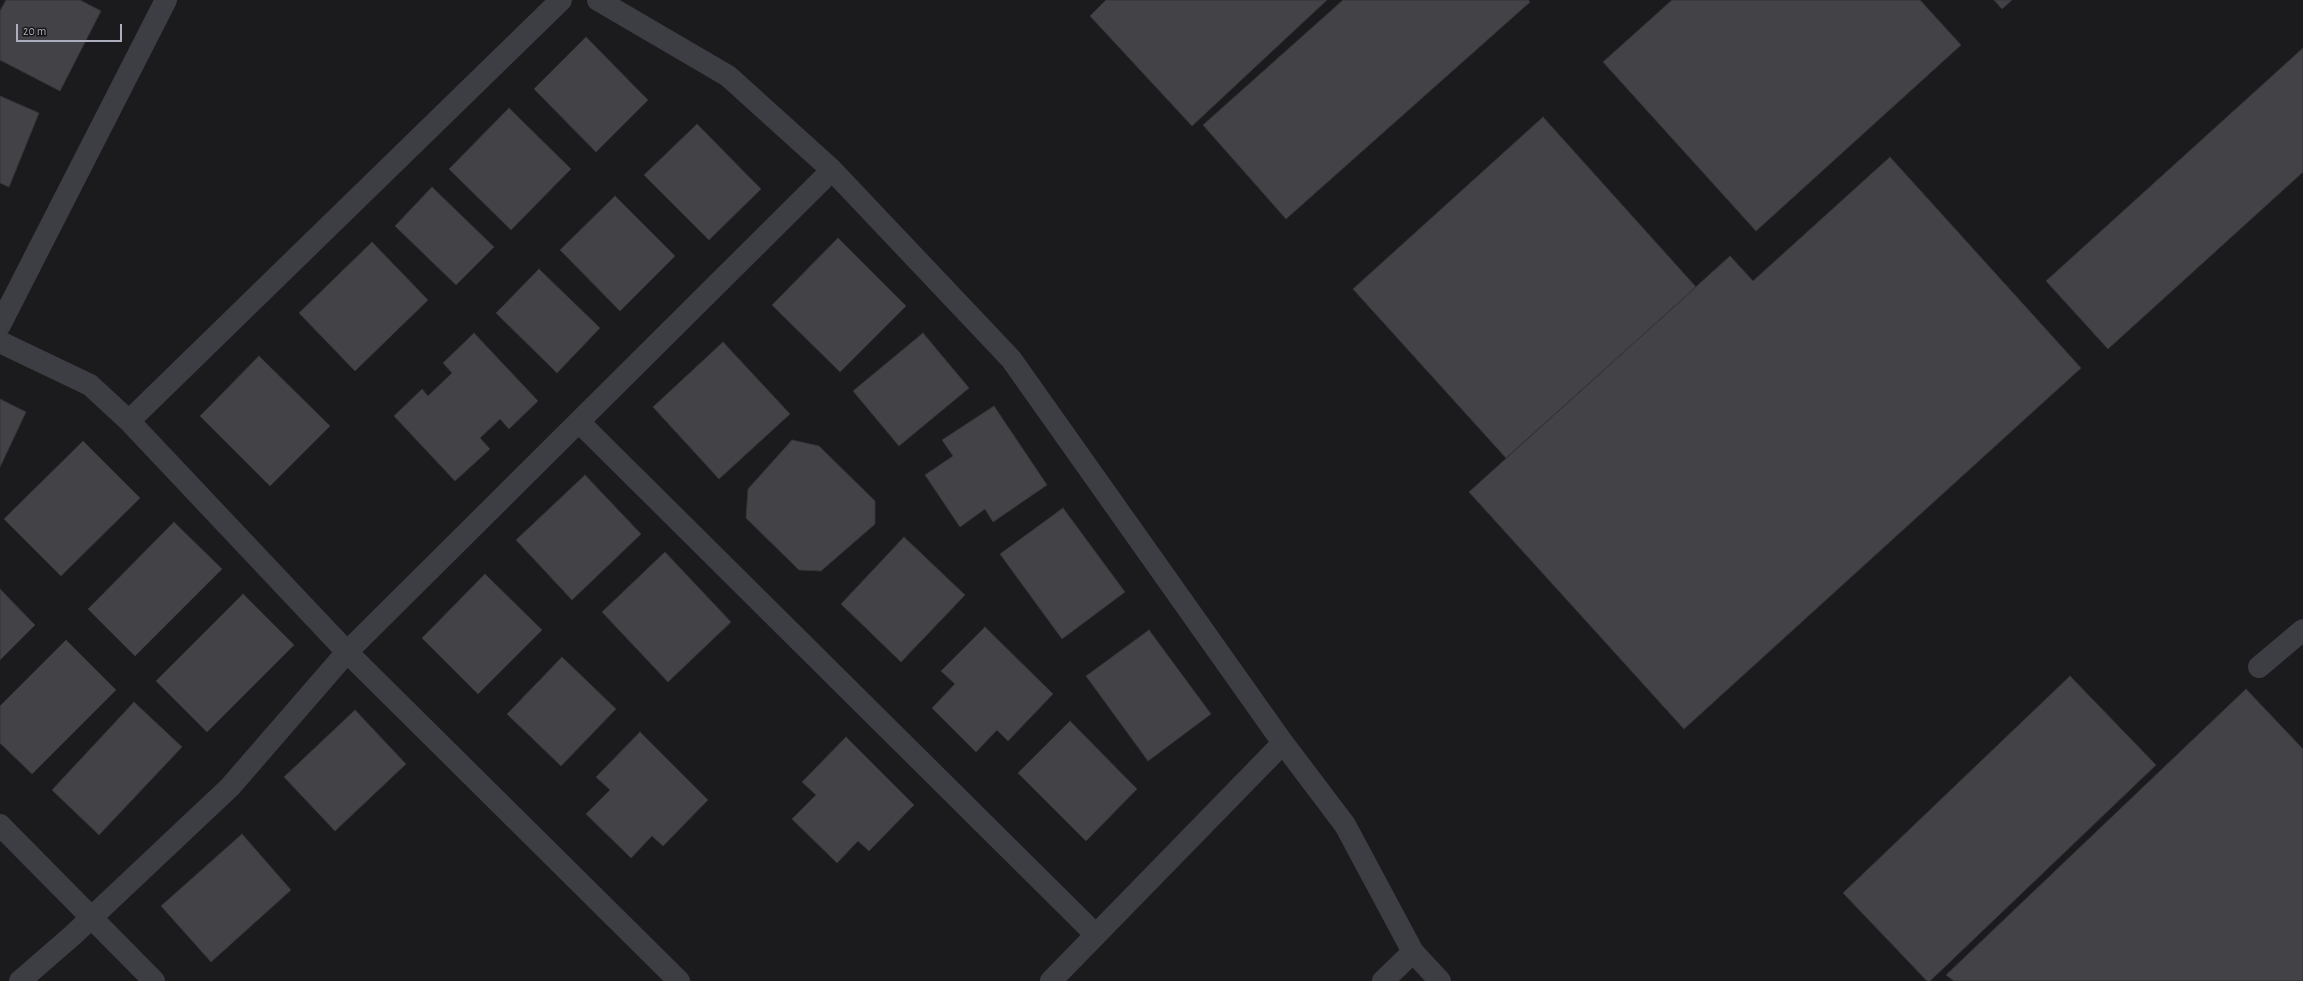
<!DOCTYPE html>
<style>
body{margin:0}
#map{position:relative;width:2303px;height:981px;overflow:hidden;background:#1b1a1d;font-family:"Alegreya Sans",sans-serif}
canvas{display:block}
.scale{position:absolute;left:16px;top:24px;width:106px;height:18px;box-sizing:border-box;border:2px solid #acaebd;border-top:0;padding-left:5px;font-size:12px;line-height:14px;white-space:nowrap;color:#acaebd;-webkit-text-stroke:3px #161518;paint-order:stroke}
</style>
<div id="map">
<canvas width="2303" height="981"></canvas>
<div class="scale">20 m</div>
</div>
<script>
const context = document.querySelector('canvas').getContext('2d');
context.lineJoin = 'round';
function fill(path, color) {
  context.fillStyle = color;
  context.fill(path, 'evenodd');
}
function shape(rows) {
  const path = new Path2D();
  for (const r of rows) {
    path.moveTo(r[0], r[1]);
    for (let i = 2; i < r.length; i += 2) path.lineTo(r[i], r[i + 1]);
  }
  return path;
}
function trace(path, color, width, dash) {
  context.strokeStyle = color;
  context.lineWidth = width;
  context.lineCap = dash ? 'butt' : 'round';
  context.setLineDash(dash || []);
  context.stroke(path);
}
const building = shape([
 [6,0,80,0,101,11,60,91,0,60,0,11,6,0],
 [1106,0,1327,0,1192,126,1090,16,1106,0],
 [1343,0,1528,0,1530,2,1286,219,1203,125,1343,0],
 [1672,0,1920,0,1961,45,1756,231,1603,62,1672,0],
 [1994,0,2012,0,2002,9,1994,0],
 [586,37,648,100,596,152,534,89,586,37],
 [2303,48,2303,172,2108,349,2046,281,2303,48],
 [0,96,39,113,9,187,0,183,0,96],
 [509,108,571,169,511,230,449,169,509,108],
 [1543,117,1696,287,1506,458,1353,289,1543,117],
 [697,124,761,189,709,240,644,175,697,124],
 [1890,157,2081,368,1684,729,1469,492,1730,256,1753,281,1890,157],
 [432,187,494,247,456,285,395,226,432,187],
 [615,196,675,256,620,311,560,250,615,196],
 [838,238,906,306,840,372,772,305,838,238],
 [372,242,428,300,355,371,299,313,372,242],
 [539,269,600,328,557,373,496,313,539,269],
 [474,333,538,401,509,429,500,419,480,438,490,449,455,481,394,416,422,389,428,396,452,373,443,363,474,333],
 [923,333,969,388,899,446,853,391,923,333],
 [723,342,790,414,719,479,653,407,723,342],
 [259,356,330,426,270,486,200,416,259,356],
 [0,399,26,412,0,467,0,399],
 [994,406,1047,485,993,522,985,509,960,527,925,475,953,456,942,440,994,406],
 [792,440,819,446,875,501,875,524,821,571,799,570,746,518,748,489,792,440],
 [83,441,140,498,61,576,4,519,83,441],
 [585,475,641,534,572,600,516,540,585,475],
 [1063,508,1125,592,1062,639,1000,554,1063,508],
 [174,522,222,569,135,656,88,609,174,522],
 [904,537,965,595,901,662,841,604,904,537],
 [665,552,731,622,668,682,602,612,665,552],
 [485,574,542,630,478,694,422,638,485,574],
 [0,589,35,625,0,660,0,589],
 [243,594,294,645,207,732,156,681,243,594],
 [985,627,1053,694,1008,741,997,730,976,752,932,708,955,684,941,671,985,627],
 [1149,630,1211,714,1148,761,1086,676,1149,630],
 [66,640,116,690,32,774,0,743,0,706,66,640],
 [562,657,616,709,561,766,507,714,562,657],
 [2070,676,2156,765,1930,981,1927,981,1843,893,2070,676],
 [2246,689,2303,749,2303,981,1954,981,1946,975,2246,689],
 [134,702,182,747,99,835,52,790,134,702],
 [355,710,406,764,335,831,284,777,355,710],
 [1070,721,1137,789,1086,841,1018,773,1070,721],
 [640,732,708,800,663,846,652,836,631,858,586,814,610,790,596,777,640,732],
 [846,737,914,805,869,851,858,841,837,863,792,819,816,795,802,782,846,737],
 [242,834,291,890,211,962,161,906,242,834]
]);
const street = shape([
 [598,0,728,76,832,170,1011,359,1283,743,1345,825,1413,952,1440,981],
 [0,325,166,0],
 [0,342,90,385,129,421,347,652,679,981],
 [129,421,561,0],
 [579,422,1096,935],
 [2259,667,2303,630],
 [0,825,154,981],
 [20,981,73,935,230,787,347,652,832,170],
 [1051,981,1283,743],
 [1383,981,1413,952]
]);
fill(building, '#424247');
trace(building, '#353439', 1);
trace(street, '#3d3d44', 22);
</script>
